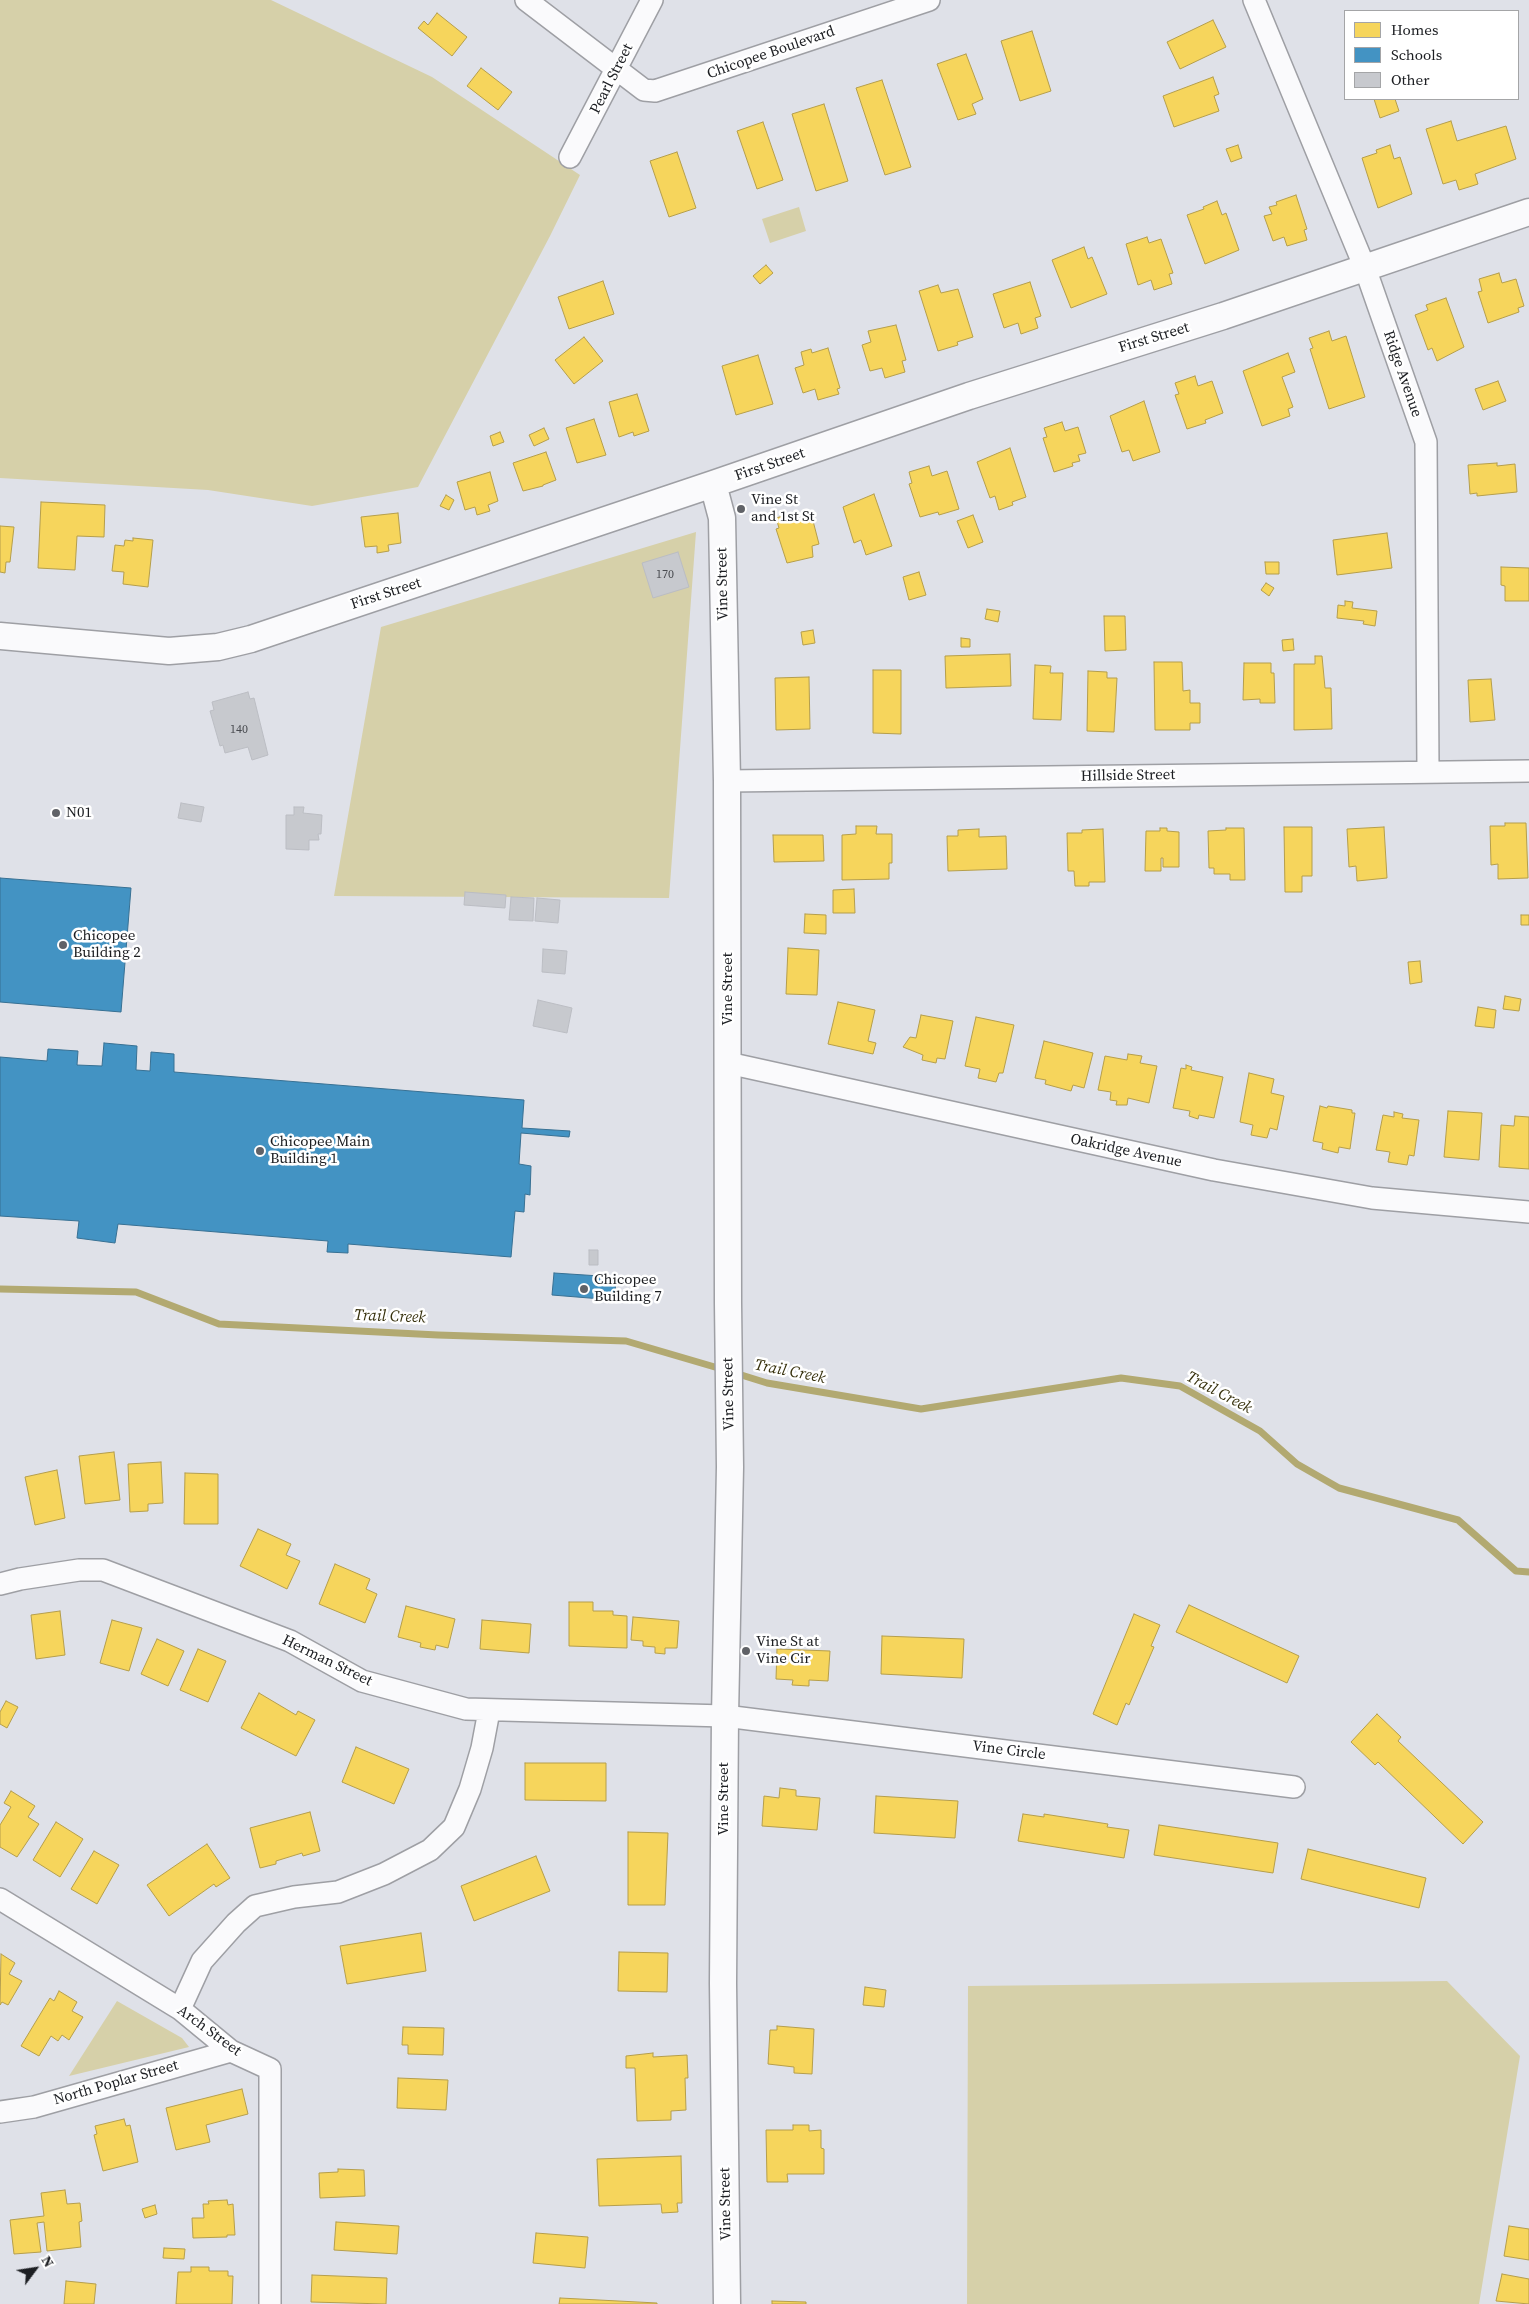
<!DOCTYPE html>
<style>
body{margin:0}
#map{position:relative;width:1529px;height:2304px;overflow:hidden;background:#dfe1e8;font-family:"Source Serif 4",serif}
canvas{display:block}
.legend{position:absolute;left:1344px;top:10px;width:175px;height:90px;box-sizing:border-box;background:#fff;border:1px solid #a4a5a7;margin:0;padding:6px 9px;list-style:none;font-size:15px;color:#1c1e22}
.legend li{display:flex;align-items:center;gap:10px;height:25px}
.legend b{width:25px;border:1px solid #a4a5a7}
.north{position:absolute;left:10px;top:2244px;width:50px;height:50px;-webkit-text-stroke:4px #fff;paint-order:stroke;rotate:59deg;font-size:14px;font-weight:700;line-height:20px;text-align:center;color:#1c1e22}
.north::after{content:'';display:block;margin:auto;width:18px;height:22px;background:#1c1e22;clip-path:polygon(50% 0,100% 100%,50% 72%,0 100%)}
</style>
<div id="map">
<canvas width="1529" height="2304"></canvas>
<ul class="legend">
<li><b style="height:14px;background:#f6d55c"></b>Homes</li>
<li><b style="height:14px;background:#4393c3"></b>Schools</li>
<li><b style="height:14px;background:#c7c9ce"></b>Other</li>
</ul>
<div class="north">N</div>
</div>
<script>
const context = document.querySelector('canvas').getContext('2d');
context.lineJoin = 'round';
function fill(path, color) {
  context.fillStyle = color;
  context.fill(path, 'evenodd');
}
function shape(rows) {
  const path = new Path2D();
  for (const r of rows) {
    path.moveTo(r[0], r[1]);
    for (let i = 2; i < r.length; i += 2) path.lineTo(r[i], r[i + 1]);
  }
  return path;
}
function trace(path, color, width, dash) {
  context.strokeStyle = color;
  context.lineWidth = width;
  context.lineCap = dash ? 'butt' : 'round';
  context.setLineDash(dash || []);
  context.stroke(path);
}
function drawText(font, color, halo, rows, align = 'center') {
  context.font = font + ' "Source Serif 4",serif';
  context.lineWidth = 5;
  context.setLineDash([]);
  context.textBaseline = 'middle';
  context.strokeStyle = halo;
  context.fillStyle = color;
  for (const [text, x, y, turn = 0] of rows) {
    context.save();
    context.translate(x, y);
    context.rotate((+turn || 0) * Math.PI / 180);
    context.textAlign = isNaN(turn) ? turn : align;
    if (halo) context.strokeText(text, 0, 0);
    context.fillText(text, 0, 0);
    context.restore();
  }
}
const green = shape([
 [0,0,271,0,432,77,580,175,550,236,418,487,312,506,208,490,0,478],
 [799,207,806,231,770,243,762,219],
 [696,532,669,898,334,896,381,627],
 [1447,1981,1520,2056,1479,2304,967,2304,968,1986],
 [117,2001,182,2038,189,2047,69,2076]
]);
const homes = shape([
 [437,13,467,37,452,56,418,28,424,21,428,25,437,13],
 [1213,20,1226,47,1180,69,1167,42,1213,20],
 [1032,31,1051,91,1020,101,1001,41,1032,31],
 [966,54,983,99,972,104,976,114,958,120,937,64,966,54],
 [481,68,512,92,498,110,467,86,481,68],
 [1213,77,1219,94,1214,96,1219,111,1174,127,1163,96,1213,77],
 [882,80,911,167,885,175,856,88,882,80],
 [1374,99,1395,99,1399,111,1380,118,1374,99],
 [824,104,848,181,816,191,792,114,824,104],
 [1451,121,1457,141,1506,126,1516,159,1475,174,1478,184,1472,186,1459,190,1456,180,1443,184,1426,129,1451,121],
 [763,122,783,180,757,189,737,131,763,122],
 [1238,145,1242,158,1231,162,1226,149,1238,145],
 [1390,145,1394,159,1400,157,1412,194,1378,208,1362,158,1377,153,1376,150,1390,145],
 [677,152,696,208,669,217,650,161,677,152],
 [1296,195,1307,229,1304,230,1307,240,1287,246,1284,237,1273,241,1264,216,1272,214,1269,207,1277,205,1276,202,1296,195],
 [1217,201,1222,215,1226,213,1239,250,1205,264,1187,215,1204,209,1203,207,1217,201],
 [1147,237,1149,243,1161,239,1173,273,1169,274,1172,284,1154,290,1151,280,1138,285,1126,244,1147,237],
 [1084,247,1088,259,1092,257,1107,294,1071,308,1052,260,1084,247],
 [766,265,773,273,760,284,753,276,766,265],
 [1499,273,1502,283,1516,279,1524,306,1518,308,1519,312,1488,323,1478,292,1482,291,1479,279,1499,273],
 [603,281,614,314,569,329,558,297,603,281],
 [1030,282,1041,316,1035,318,1038,328,1021,334,1018,323,1004,328,993,294,1030,282],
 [938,285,941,293,958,289,973,337,957,342,958,345,938,351,919,291,938,285],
 [1446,298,1464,347,1437,361,1432,348,1428,350,1415,315,1428,310,1426,305,1446,298],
 [896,325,906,360,902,361,905,372,885,378,882,368,870,371,862,345,871,342,868,331,896,325],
 [1329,331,1332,341,1346,336,1365,397,1329,409,1310,349,1313,348,1309,338,1329,331],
 [584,337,603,361,574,384,555,360,584,337],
 [828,348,840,388,837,389,839,394,818,400,815,389,803,393,795,368,804,365,801,352,811,349,812,353,828,348],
 [1288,353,1295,372,1282,377,1293,407,1288,409,1290,416,1262,426,1243,371,1288,353],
 [758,355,773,404,736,415,722,366,758,355],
 [1195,376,1198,386,1212,381,1223,413,1205,420,1206,423,1187,429,1175,395,1179,394,1175,383,1195,376],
 [1498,381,1506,401,1483,410,1475,389,1498,381],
 [637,394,649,431,634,436,633,432,619,437,609,402,637,394],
 [1144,401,1160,452,1133,461,1129,450,1122,452,1110,416,1144,401],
 [594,419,606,455,577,463,566,428,594,419],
 [1062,422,1065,431,1078,427,1086,453,1078,455,1080,461,1072,463,1073,466,1054,472,1043,438,1047,437,1044,428,1062,422],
 [544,428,549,439,534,446,529,435,544,428],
 [500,432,504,442,493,446,490,436,500,432],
 [1010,448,1026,497,1012,502,1013,505,999,510,995,496,990,498,977,462,1010,448],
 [546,452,556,480,543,485,543,486,523,491,513,463,546,452],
 [1497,463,1497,466,1515,464,1517,492,1477,496,1477,493,1470,494,1468,465,1497,463],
 [929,466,932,476,947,471,959,509,939,515,938,512,920,517,909,484,912,483,909,472,929,466],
 [490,472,498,501,488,505,490,511,477,515,475,507,465,510,457,482,490,472],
 [874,494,892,546,866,555,861,540,854,543,843,507,874,494],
 [446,495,454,500,449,510,440,506,446,495],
 [41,502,105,505,104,537,77,536,75,570,38,568,41,502],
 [398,513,401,543,388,545,389,551,377,553,377,546,365,547,361,517,398,513],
 [793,513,797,522,812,517,819,544,812,546,813,557,787,563,776,529,779,528,776,518,793,513],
 [973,515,983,542,968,548,957,521,973,515],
 [0,526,14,527,10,562,6,562,5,573,0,572,0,526],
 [1387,533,1392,568,1337,575,1333,540,1387,533],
 [133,538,153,540,148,587,123,584,124,572,112,571,115,545,124,546,125,540,133,541,133,538],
 [1265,562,1279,562,1279,574,1266,574,1265,562],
 [1501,567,1529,568,1529,601,1505,601,1505,586,1501,585,1501,567],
 [919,572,926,595,909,600,903,577,919,572],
 [1266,583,1274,588,1269,596,1261,590,1266,583],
 [1345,601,1353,602,1352,608,1377,611,1375,626,1363,624,1364,621,1337,618,1338,605,1345,606,1345,601],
 [987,609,1000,611,998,622,985,619,987,609],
 [1104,616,1125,616,1126,650,1105,651,1104,616],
 [813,630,815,643,803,645,801,632,813,630],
 [961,638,970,639,970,647,961,647,961,638],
 [1293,639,1294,650,1283,651,1282,640,1293,639],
 [1010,654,1011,686,946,688,945,656,1010,654],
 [1315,656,1322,656,1325,688,1331,688,1332,729,1294,730,1294,664,1315,664,1315,656],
 [1154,662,1182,662,1183,691,1190,690,1190,703,1200,703,1200,723,1190,723,1190,730,1155,730,1154,662],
 [1244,663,1271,663,1271,673,1274,673,1275,703,1260,703,1260,699,1243,700,1244,663],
 [1035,665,1051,666,1050,673,1063,673,1061,720,1033,719,1035,665],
 [873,670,901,670,901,734,873,733,873,670],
 [1088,671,1107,672,1107,678,1117,678,1114,732,1087,731,1088,671],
 [809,677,810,729,776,730,775,678,809,677],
 [1491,679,1495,720,1470,722,1468,680,1491,679],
 [1505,823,1526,823,1528,878,1498,879,1498,864,1491,865,1490,826,1505,826,1505,823],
 [856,826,877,826,876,834,892,834,892,863,889,863,889,879,842,880,842,835,856,834,856,826],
 [1284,827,1312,827,1312,876,1302,876,1302,892,1285,892,1284,827],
 [1384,827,1387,878,1357,881,1356,866,1349,867,1347,829,1384,827],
 [1160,828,1167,828,1167,831,1179,832,1179,867,1163,867,1163,858,1161,858,1161,871,1145,871,1146,831,1160,831,1160,828],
 [1226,828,1244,828,1245,880,1230,880,1230,874,1214,874,1214,868,1209,868,1208,831,1226,830,1226,828],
 [979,829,979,837,1006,836,1007,869,948,871,947,836,958,836,958,830,979,829],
 [1103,829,1105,882,1089,882,1089,886,1075,886,1074,871,1068,871,1067,833,1082,833,1082,830,1103,829],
 [773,835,823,835,824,861,774,862,773,835],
 [854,889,855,913,833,913,833,890,854,889],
 [805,914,826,915,826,934,804,933,805,914],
 [1521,915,1529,915,1529,925,1521,925,1521,915],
 [788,948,819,950,817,995,786,994,788,948],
 [1420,961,1422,982,1410,984,1408,962,1420,961],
 [1505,996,1521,999,1519,1011,1503,1009,1505,996],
 [838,1002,875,1010,868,1041,876,1043,873,1054,828,1044,838,1002],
 [1478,1007,1496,1010,1494,1028,1475,1026,1478,1007],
 [921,1015,953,1021,945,1059,937,1058,936,1063,922,1060,923,1055,903,1047,910,1037,916,1038,921,1015],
 [976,1017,1014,1025,1003,1073,999,1073,996,1082,978,1078,980,1069,965,1066,976,1017],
 [1044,1041,1093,1053,1084,1088,1073,1085,1071,1091,1045,1084,1046,1080,1035,1078,1044,1041],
 [1128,1054,1142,1056,1140,1063,1157,1066,1149,1103,1128,1098,1127,1105,1116,1105,1117,1101,1110,1100,1111,1092,1098,1090,1105,1056,1127,1060,1128,1054],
 [1186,1065,1192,1067,1191,1070,1223,1077,1214,1118,1199,1115,1198,1119,1189,1116,1190,1111,1173,1108,1181,1068,1186,1069,1186,1065],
 [1249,1073,1274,1079,1271,1093,1284,1096,1277,1130,1270,1128,1267,1138,1251,1135,1253,1125,1240,1122,1249,1073],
 [1320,1106,1327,1108,1328,1106,1352,1110,1352,1113,1355,1113,1350,1149,1339,1147,1338,1153,1322,1149,1323,1143,1313,1141,1320,1106],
 [1448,1111,1482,1113,1479,1160,1444,1157,1448,1111],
 [1394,1112,1403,1114,1402,1118,1419,1120,1414,1156,1409,1155,1407,1165,1388,1162,1390,1152,1376,1150,1383,1115,1394,1117,1394,1112],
 [1515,1116,1529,1117,1529,1169,1499,1167,1501,1125,1514,1126,1515,1116],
 [114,1452,120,1500,85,1504,79,1456,114,1452],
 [161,1462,163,1503,148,1504,148,1511,130,1512,128,1464,161,1462],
 [57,1470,65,1518,35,1525,25,1477,57,1470],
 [185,1473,218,1474,218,1524,184,1524,185,1473],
 [258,1529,291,1544,286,1555,300,1561,287,1589,240,1566,258,1529],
 [335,1564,370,1579,366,1589,377,1594,365,1623,319,1604,335,1564],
 [569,1602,593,1602,593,1611,613,1611,613,1615,627,1616,627,1648,569,1646,569,1602],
 [1189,1605,1299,1656,1287,1683,1176,1632,1189,1605],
 [406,1606,455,1619,448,1648,436,1645,435,1650,420,1647,421,1643,398,1637,406,1606],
 [60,1611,65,1655,36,1659,31,1615,60,1611],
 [1134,1614,1160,1625,1151,1646,1154,1647,1129,1705,1126,1703,1117,1725,1093,1714,1134,1614],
 [633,1617,679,1621,677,1648,665,1648,665,1654,655,1653,655,1647,643,1646,643,1641,631,1640,633,1617],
 [112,1620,142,1628,129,1671,100,1663,112,1620],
 [482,1620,531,1624,529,1653,480,1649,482,1620],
 [882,1636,964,1639,962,1678,881,1674,882,1636],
 [157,1639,184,1651,168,1686,141,1674,157,1639],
 [198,1649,226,1661,208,1702,180,1690,198,1649],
 [777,1649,830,1651,828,1681,809,1680,809,1686,792,1685,793,1680,776,1679,777,1649],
 [259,1693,296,1715,298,1711,315,1720,296,1756,241,1728,259,1693],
 [6,1701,18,1707,7,1728,0,1724,0,1712,6,1701],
 [1377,1714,1401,1737,1398,1741,1483,1822,1463,1844,1378,1762,1375,1765,1351,1742,1377,1714],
 [356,1747,409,1769,394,1804,342,1782,356,1747],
 [525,1763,606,1763,606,1801,525,1800,525,1763],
 [780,1788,796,1790,796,1796,820,1798,817,1830,762,1826,764,1796,779,1798,780,1788],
 [11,1791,35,1806,28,1817,39,1824,17,1857,0,1847,0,1825,11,1807,4,1803,11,1791],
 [876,1796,958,1801,955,1838,874,1833,876,1796],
 [310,1812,320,1851,303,1856,302,1853,276,1861,276,1864,260,1868,250,1828,310,1812],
 [1023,1814,1044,1817,1044,1814,1108,1824,1107,1827,1129,1830,1124,1858,1018,1841,1023,1814],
 [56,1822,83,1839,60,1877,33,1860,56,1822],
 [1159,1825,1278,1843,1273,1873,1154,1855,1159,1825],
 [628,1832,668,1833,665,1905,628,1905,628,1832],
 [207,1844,230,1878,216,1887,214,1884,169,1916,147,1885,207,1844],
 [1308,1849,1426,1878,1419,1908,1301,1879,1308,1849],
 [94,1851,119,1865,97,1904,71,1889,94,1851],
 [536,1856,550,1891,474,1921,461,1886,536,1856],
 [421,1933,426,1971,347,1984,340,1946,421,1933],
 [619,1952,668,1953,667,1992,618,1991,619,1952],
 [1,1954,15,1963,9,1974,22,1981,8,2005,2,2002,0,2005,1,1954],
 [865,1987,886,1990,884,2007,863,2005,865,1987],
 [59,1991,77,2002,72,2011,83,2017,69,2040,62,2035,58,2041,51,2036,39,2056,21,2046,50,1998,54,2001,59,1991],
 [777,2026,814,2029,812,2074,794,2073,794,2067,768,2064,770,2030,777,2030,777,2026],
 [403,2027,444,2028,443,2055,408,2054,408,2045,402,2045,403,2027],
 [653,2053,653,2057,687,2055,688,2078,685,2078,686,2110,671,2111,671,2120,637,2121,635,2068,626,2068,626,2056,653,2053],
 [398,2078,448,2080,446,2110,397,2108,398,2078],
 [242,2089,248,2114,206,2125,210,2142,176,2150,166,2108,242,2089],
 [124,2119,126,2126,130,2125,138,2162,103,2171,94,2135,97,2134,95,2126,124,2119],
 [793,2125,809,2125,809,2131,821,2130,821,2148,824,2149,824,2174,787,2174,788,2182,767,2182,766,2130,793,2130,793,2125],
 [681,2156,682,2203,677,2203,678,2212,662,2213,661,2204,599,2206,597,2159,681,2156],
 [338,2169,364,2170,365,2196,320,2198,319,2173,338,2172,338,2169],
 [65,2190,67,2204,80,2203,82,2221,79,2222,81,2247,47,2251,44,2222,37,2223,41,2252,14,2254,10,2220,44,2216,41,2193,65,2190],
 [227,2200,228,2205,233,2204,235,2235,227,2235,227,2237,193,2238,192,2218,204,2218,203,2204,209,2204,208,2201,227,2200],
 [155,2205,157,2214,145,2218,142,2209,155,2205],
 [336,2222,399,2226,397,2254,334,2250,336,2222],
 [1509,2226,1529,2229,1529,2260,1504,2256,1509,2226],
 [536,2233,588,2237,585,2268,533,2263,536,2233],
 [164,2248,185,2249,184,2259,163,2258,164,2248],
 [191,2267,209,2267,209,2271,228,2271,228,2276,233,2276,232,2304,176,2304,178,2272,191,2272,191,2267],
 [1502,2274,1529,2279,1529,2304,1496,2301,1502,2274],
 [312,2275,387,2278,386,2304,311,2302,312,2275],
 [66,2281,96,2284,94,2304,64,2304,66,2281],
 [560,2298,657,2303,657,2304,559,2304,560,2298],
 [772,2301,806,2302,806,2304,772,2304,772,2301]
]);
const schools = shape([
 [0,878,131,888,121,1012,0,1002,0,878],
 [104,1043,137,1046,136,1070,150,1071,151,1052,174,1054,174,1072,524,1100,522,1128,570,1131,569,1137,521,1133,519,1164,531,1166,530,1195,525,1194,524,1212,515,1211,511,1257,348,1244,348,1253,327,1252,328,1241,118,1224,115,1243,77,1238,79,1221,0,1216,0,1057,47,1061,48,1049,78,1051,77,1065,102,1066,104,1043],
 [554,1273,600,1276,603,1277,603,1281,616,1282,614,1300,552,1295,554,1273]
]);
const stream = shape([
 [0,1289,136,1292,219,1324,438,1335,626,1341,725,1370],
 [735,1373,767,1383,921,1409,1121,1378,1180,1386,1260,1431,1297,1464,1339,1488,1458,1520,1516,1571,1529,1572]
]);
const building = shape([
 [678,552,689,587,653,598,642,563,678,552],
 [248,692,250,699,254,698,268,755,252,760,248,747,225,753,223,745,220,746,210,711,214,710,212,702,248,692],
 [181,803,204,807,201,822,178,818,181,803],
 [294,807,304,807,303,813,322,815,321,834,318,834,319,840,309,840,309,850,286,849,286,815,294,815,294,807],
 [465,892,506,895,505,908,464,905,465,892],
 [511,897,534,898,533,921,509,920,511,897],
 [537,898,560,900,558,923,535,921,537,898],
 [543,949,567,951,565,974,542,972,543,949],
 [538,1000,572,1008,567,1033,533,1026,538,1000],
 [589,1250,598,1250,598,1265,589,1265,589,1250]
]);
const minor = shape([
 [526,0,644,90,655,91,929,0],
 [1254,0,1365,268,1426,442,1428,772],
 [570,157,652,0],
 [727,781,1529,771],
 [728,1063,1214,1170,1372,1198,1529,1212],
 [0,1584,20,1579,79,1570,103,1570,290,1641,362,1681,466,1709,725,1716,1294,1787],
 [0,1899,180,2009,231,2051,270,2069,270,2304],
 [180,2009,202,1961,236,1923,255,1906,294,1897,338,1892,384,1874,430,1850,454,1827,470,1789,482,1748,489,1711],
 [0,2112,34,2107,231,2051]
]);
const tertiary = shape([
 [713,484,722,518,727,781,728,1303,730,1467,725,1716,723,1983,727,2304],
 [0,636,169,651,218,647,251,639,713,484,969,396,1223,316,1529,212]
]);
const markers = [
 [741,509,5,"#606267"],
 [56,813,5,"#606267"],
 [63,945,5,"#606267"],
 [260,1151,5,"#606267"],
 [584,1289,5,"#606267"],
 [746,1651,5,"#606267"]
];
const numberNames = [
 ["170",665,575],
 ["140",239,730]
];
const streetNames = [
 ["Chicopee Boulevard",771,53,-19],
 ["Pearl Street",612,79,-63],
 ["First Street",1154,338,-17],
 ["Ridge Avenue",1402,374,71],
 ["First Street",770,465,-19],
 ["Vine Street",723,584,-91],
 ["First Street",386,594,-18],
 ["Hillside Street",1128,776,-1],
 ["Vine Street",728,989,-90],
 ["Oakridge Avenue",1126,1151,12],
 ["Vine Street",729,1394,-91],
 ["Herman Street",327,1661,26],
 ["Vine Circle",1009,1751,7],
 ["Vine Street",724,1799,-90],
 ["Arch Street",209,2031,36],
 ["North Poplar Street",116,2083,-16],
 ["Vine Street",726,2204,-91]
];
const poiNames = [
 ["Vine St",751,500],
 ["and 1st St",751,517],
 ["N01",66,813],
 ["Chicopee",73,936],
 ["Building 2",73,953],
 ["Chicopee Main",270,1142],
 ["Building 1",270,1159],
 ["Chicopee",594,1280],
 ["Building 7",594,1297],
 ["Vine St at",756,1642],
 ["Vine Cir",756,1659]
];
const waterNames = [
 ["Trail Creek",390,1317,2],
 ["Trail Creek",790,1372,11],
 ["Trail Creek",1219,1393,28]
];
fill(green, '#d6d0a9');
fill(homes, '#f6d55c');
trace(homes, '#b59e4b', 1);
fill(schools, '#4393c3');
trace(schools, '#377093', 1);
trace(stream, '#b2a971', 7);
fill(building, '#c7c9ce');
trace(building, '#bbbdc3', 1);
trace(minor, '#9e9fa4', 24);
trace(tertiary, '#9e9fa4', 29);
trace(minor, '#fafafc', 21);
trace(tertiary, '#fafafc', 26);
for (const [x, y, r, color] of markers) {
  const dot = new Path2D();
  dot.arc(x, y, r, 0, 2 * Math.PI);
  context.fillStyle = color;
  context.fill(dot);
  trace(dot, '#fff', 2);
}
drawText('12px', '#484a4f', null, numberNames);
drawText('15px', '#1c1e22', '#fff', streetNames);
drawText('15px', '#1c1e22', '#fff', poiNames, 'left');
drawText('italic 16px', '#37310d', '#fff', waterNames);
</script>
